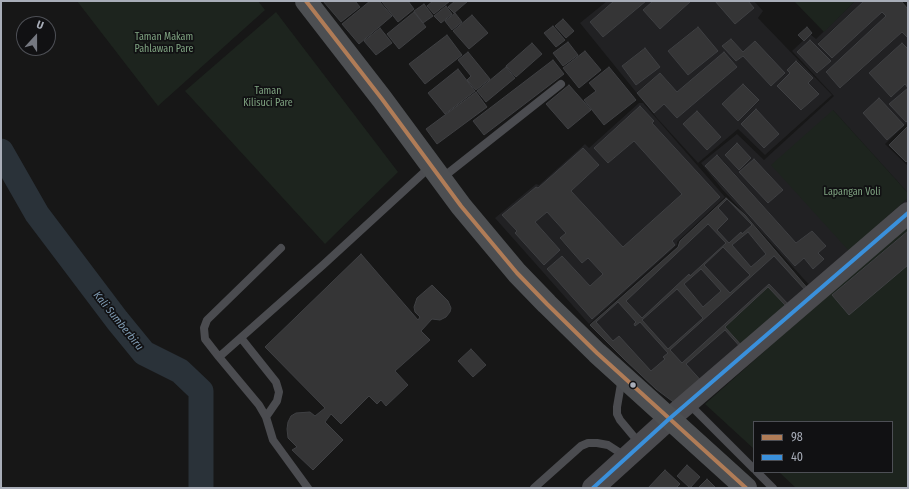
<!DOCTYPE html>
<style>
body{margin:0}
#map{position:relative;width:909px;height:489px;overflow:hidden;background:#171717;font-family:"Fira Sans Condensed",sans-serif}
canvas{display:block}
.frame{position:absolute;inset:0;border:2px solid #a8adb8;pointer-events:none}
.legend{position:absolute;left:753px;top:421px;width:140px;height:52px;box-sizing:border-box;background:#111113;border:1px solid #4d4f55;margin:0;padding:5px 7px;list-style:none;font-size:12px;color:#a8adb8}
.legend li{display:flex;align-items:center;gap:8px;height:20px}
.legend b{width:20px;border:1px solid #4d4f55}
.north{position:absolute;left:16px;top:16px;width:40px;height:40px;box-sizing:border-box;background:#111113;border:1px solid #4d4f55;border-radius:50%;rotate:21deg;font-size:11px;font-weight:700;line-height:16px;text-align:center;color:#a8adb8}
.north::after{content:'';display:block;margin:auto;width:14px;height:18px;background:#757880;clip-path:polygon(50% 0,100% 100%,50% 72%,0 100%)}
</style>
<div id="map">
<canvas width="909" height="489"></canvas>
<div class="frame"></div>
<ul class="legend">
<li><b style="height:5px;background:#b07c57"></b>98</li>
<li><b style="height:5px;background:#3a90db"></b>40</li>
</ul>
<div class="north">U</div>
</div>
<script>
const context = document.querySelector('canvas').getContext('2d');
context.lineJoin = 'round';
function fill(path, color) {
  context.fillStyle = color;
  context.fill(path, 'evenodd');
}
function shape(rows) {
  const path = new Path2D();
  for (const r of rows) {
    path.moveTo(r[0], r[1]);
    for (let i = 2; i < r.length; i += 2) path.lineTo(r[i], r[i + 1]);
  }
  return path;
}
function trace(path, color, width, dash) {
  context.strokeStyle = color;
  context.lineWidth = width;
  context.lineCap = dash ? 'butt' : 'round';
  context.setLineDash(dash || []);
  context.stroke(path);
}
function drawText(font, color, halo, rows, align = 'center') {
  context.font = font + ' "Fira Sans Condensed",sans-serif';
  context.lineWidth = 3.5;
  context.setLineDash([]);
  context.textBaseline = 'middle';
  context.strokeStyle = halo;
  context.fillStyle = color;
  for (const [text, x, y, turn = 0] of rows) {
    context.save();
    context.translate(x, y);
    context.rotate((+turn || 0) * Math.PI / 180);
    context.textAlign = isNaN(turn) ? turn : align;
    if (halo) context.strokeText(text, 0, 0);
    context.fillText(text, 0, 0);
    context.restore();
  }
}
const built = shape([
 [607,1,614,1,590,22,603,37,646,1,653,1,643,10,660,29,691,1,754,1,763,11,758,18,832,95,765,155,738,129,698,163,657,118,580,23],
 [697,27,717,52,688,75,668,51],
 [731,39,743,52,755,41,785,74,771,86,743,56,736,61,723,46],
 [644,48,659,67,636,85,622,66],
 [724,52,737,67,677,118,664,104,654,112,637,92,660,73,677,92],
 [797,61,813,78,808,83,819,93,802,110,777,86,790,73,787,70],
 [743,84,759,101,738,121,722,104],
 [756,110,779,134,764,148,741,124],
 [697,111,721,137,707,150,683,124],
 [855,1,864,1,818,43,832,58,882,12,886,16,826,73,841,88,902,32,908,38,908,49,902,43,869,73,891,97,905,84,908,88,890,104,906,122,908,120,908,122,885,144,908,166,908,193,833,110,849,251,908,198,908,203,812,288,722,189,701,163,737,134,764,160,834,96,792,51,810,34,816,39],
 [810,40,830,61,818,73,797,52],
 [879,98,903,124,887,139,863,113],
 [737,143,751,158,739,169,725,155],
 [718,155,796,243,812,231,826,246,818,253,824,259,813,268,804,258,795,266,705,167],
 [754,159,783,190,768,203,740,172],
 [639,103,643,103,725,197,677,242,677,245,589,324,495,218,536,184,539,185,585,144,589,148],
 [640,106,654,121,652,123,720,197,672,241,674,245,592,319,547,269,562,256,590,286,603,274,588,258,582,263,560,239,566,233,547,212,535,222,560,250,544,264,515,233,517,231,503,215,536,187,538,188,583,148,599,165,571,191,623,247,682,194,634,141,608,163,594,148],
 [726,198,745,215,809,290,710,381,656,389,624,359,590,325,678,247,680,241]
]);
const green = shape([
 [77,1,258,1,265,10,158,106],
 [794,1,855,1,824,32],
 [276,12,398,172,325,244,185,91],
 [833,110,908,193,908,198,849,251,771,165],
 [908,224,908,231,832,295,849,314,908,265,908,488,796,488,779,472,892,472,892,422,754,422,754,449,705,404],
 [768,287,786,306,742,346,725,327]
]);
const river = shape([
 [1,151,37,214,117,320,144,353,180,371,201,391,201,488]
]);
const building = shape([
 [323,1,355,1,360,7,341,22,323,1],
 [370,1,379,1,392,16,359,44,342,24,370,1],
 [383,1,408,1,414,9,398,22,382,2,383,1],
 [433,1,450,1,434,14,427,6,433,1],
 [455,1,468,1,454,13,448,7,455,1],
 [614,1,646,1,603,37,590,22,614,1],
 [653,1,691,1,660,29,643,10,653,1],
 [715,1,748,1,754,8,735,24,715,1],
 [864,1,901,1,908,9,908,38,902,32,840,88,826,72,886,16,882,12,832,58,818,44,864,1],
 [424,4,433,16,423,23,414,11,424,4],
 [446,6,452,14,441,23,434,16,446,6],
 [414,12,426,27,399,49,387,34,414,12],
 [455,13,462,22,452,30,445,21,455,13],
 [472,15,488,33,469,49,453,31,472,15],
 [563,19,574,31,566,38,555,26,563,19],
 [553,26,565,40,556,47,544,33,553,26],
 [698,27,718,51,688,75,668,51,698,27],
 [807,27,812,33,804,41,798,35,807,27],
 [380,28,392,43,376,55,364,41,380,28],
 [447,35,462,55,425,84,409,64,447,35],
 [731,39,743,52,755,41,785,73,771,86,743,56,736,61,722,46,731,39],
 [810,40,831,61,817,73,797,52,810,40],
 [568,42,578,55,563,66,553,53,568,42],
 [532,43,542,54,516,77,506,66,532,43],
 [902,43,908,49,908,120,906,122,889,104,908,88,905,84,891,97,869,73,902,43],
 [645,48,660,67,636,85,622,66,645,48],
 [585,51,601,70,579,88,563,68,585,51],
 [468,52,490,79,476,90,467,80,471,76,458,60,468,52],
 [724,52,737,67,677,118,664,104,654,113,637,93,660,73,677,92,724,52],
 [553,60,564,74,484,135,473,121,553,60],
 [796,61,813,78,808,83,819,94,801,110,777,86,790,73,787,70,796,61],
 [506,67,515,78,486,102,477,91,506,67],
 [609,67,636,100,604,125,584,100,596,91,589,83,609,67],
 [458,69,475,91,445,114,428,93,458,69],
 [743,84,759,100,738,121,722,104,743,84],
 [569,85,591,110,568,129,546,104,569,85],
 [476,92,487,107,437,144,426,129,476,92],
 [879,98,904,125,887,140,863,113,879,98],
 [640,106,654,121,652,123,720,197,672,241,675,245,592,319,547,269,562,256,590,286,603,274,588,258,582,263,560,238,566,233,547,212,535,222,560,250,544,265,515,233,517,231,502,215,536,187,538,188,583,148,599,165,571,191,623,247,682,194,634,141,608,163,594,148,640,106],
 [756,109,779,134,764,148,741,124,756,109],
 [697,111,721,137,707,150,683,124,697,111],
 [908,126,908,160,906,162,889,145,908,126],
 [737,143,751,158,739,170,725,155,737,143],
 [717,155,796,243,812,231,826,246,818,253,824,259,813,269,804,258,795,266,705,166,717,155],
 [754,159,783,190,768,203,739,172,754,159],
 [726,198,745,215,809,290,680,407,656,389,624,359,590,325,678,247,680,241,726,198],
 [727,199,752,225,742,234,741,232,729,243,717,230,728,219,718,208,727,199],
 [708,224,726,243,690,276,689,274,642,318,626,301,708,224],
 [748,232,766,254,751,267,732,245,748,232],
 [723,247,750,275,730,293,704,265,723,247],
 [774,256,806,291,790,306,769,284,682,363,670,350,774,256],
 [701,269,721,291,703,307,684,284,701,269],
 [768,287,786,306,742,346,725,327,768,287],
 [677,289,703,318,668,349,642,320,677,289],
 [618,302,636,322,634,324,635,326,640,322,668,353,663,357,665,359,651,371,619,336,613,341,596,322,618,302],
 [725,330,743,350,704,384,686,364,725,330],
 [908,231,908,265,849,315,832,295,908,231],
 [361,254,418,320,420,317,415,312,414,307,417,298,432,285,448,301,451,308,450,312,446,317,440,320,432,319,421,331,430,340,395,371,408,385,386,406,381,400,377,404,369,396,341,424,331,414,325,422,343,440,313,470,292,450,297,447,288,438,287,429,288,422,291,416,296,413,310,412,315,416,325,408,265,347,361,254],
 [471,349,486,365,473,377,458,361,471,349],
 [687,465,700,477,690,488,677,476,687,465],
 [665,470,680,484,676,488,648,488,665,470],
 [707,479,716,488,698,488,707,479]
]);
const lane = shape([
 [442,178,561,84],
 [241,338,276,382,279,392,277,401,266,417],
 [219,357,205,339,204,328,207,320,281,248],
 [622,378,617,407,617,414,620,420,640,444],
 [689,404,754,469],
 [757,472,773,488],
 [308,488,273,440,266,417,259,405,219,357,323,265,431,166],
 [534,488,581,446,588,443,597,443,608,445,625,456]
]);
const secondary = shape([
 [593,488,669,419,908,213]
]);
const primary = shape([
 [306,1,382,99,461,206,517,273,547,304,597,353,746,488]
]);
const bus1 = shape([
 [306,1,382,99,461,206,517,273,547,304,597,353,746,488]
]);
const bus2 = shape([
 [593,488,669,419,908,213]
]);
const markers = [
 [633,385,3.5,"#a8adb8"]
];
const parkNames = [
 ["Taman Makam",164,37],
 ["Pahlawan Pare",164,49],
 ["Taman",268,91],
 ["Kilisuci Pare",268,103],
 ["Lapangan Voli",852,192]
];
const waterNames = [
 ["Kali Sumberbiru",118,321,51]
];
fill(built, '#212123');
fill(green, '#1d241e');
trace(river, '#2a3239', 25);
fill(building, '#353536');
trace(building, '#3f4043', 1);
trace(lane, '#4b4c50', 8);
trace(secondary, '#4a4a4e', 22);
trace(primary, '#4d4f52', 22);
trace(bus1, '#b07c57', 4);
trace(bus2, '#3a90db', 4);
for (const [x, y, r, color] of markers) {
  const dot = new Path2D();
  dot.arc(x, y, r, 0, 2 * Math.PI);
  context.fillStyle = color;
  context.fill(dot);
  trace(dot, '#111113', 1.5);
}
drawText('10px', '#7fa381', '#111113', parkNames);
drawText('italic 11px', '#7f9bb3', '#111113', waterNames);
</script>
